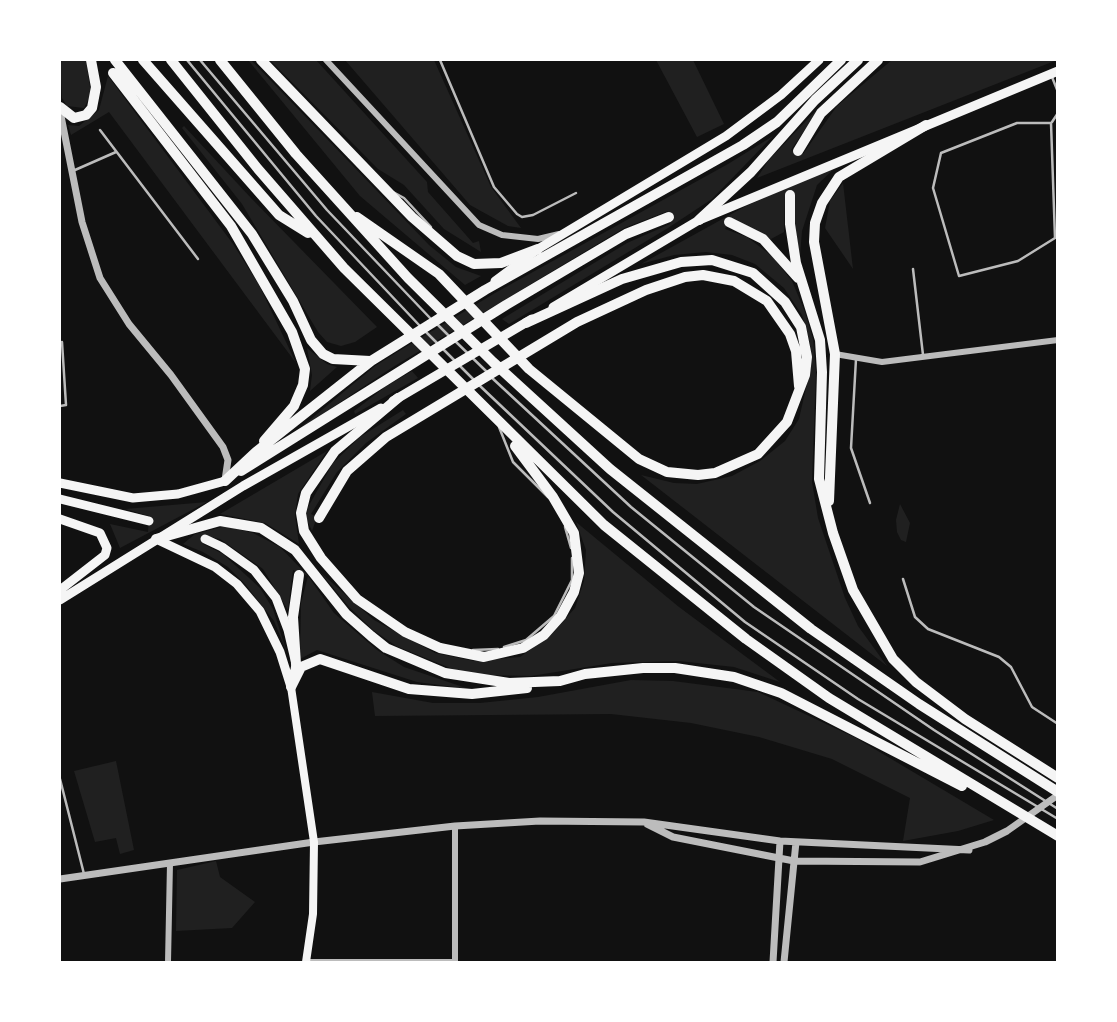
<!DOCTYPE html>
<style>
body{margin:0}
#map{position:relative;width:1117px;height:1022px;overflow:hidden;background:#111;font-family:"Libre Baskerville",serif}
canvas{display:block}
.frame{position:absolute;inset:0;border:61px solid #fff;pointer-events:none}
</style>
<div id="map">
<canvas width="1117" height="1022"></canvas>
<div class="frame"></div>
</div>
<script>
const context = document.querySelector('canvas').getContext('2d');
context.lineJoin = 'round';
function fill(path, color) {
  context.fillStyle = color;
  context.fill(path, 'evenodd');
}
function shape(rows) {
  const path = new Path2D();
  for (const r of rows) {
    path.moveTo(r[0], r[1]);
    for (let i = 2; i < r.length; i += 2) path.lineTo(r[i], r[i + 1]);
  }
  return path;
}
function trace(path, color, width, dash) {
  context.strokeStyle = color;
  context.lineWidth = width;
  context.lineCap = dash ? 'butt' : 'round';
  context.setLineDash(dash || []);
  context.stroke(path);
}
const green = shape([
 [60,60,86,60,91,94,84,108,67,106,62,98],
 [248,60,251,60,429,245,456,267,481,276,465,285,360,196],
 [270,60,316,60,427,182,428,192,473,243,479,241,481,252,444,229,404,185,378,169],
 [345,60,434,60,491,187,521,228,508,226,470,205],
 [656,60,693,60,724,124,697,137],
 [892,60,1057,60,757,178,768,161,823,103,791,150,803,154,837,106],
 [108,76,233,244,259,285,296,363,109,112,71,135,68,125,79,126,99,110],
 [184,126,251,198,377,327,355,342,341,346,327,342,318,332,242,204,182,128],
 [773,136,712,199,668,228,509,324,502,319,627,243,670,224,668,211,624,228,393,367,294,433,375,366,399,351,495,293,728,164],
 [838,165,817,185,802,231,800,256,793,215,795,193,785,194,784,232,771,239,731,218,725,229,747,237,772,256,792,281,805,312,813,339,816,372,812,482,818,518,845,598,858,626,887,666,641,475,674,483,697,484,732,476,760,461,785,441,799,419,811,366,810,344,802,315,784,288,755,264,732,255,706,252,674,255,641,264,746,206],
 [843,183,853,269,825,228,830,201],
 [307,348,327,364,337,367,310,391,312,375],
 [412,371,418,378,355,414,354,411,385,387],
 [403,410,406,414,366,443,337,472,311,514,317,517,312,531,306,518,308,507,333,463,360,437],
 [327,451,298,494,295,515,299,544,265,523,220,514],
 [207,502,120,548,110,524,148,532,149,516,125,509],
 [900,504,910,523,906,542,901,540,897,532,896,520],
 [576,522,679,607,780,682,734,667,679,661,612,663,531,676,481,675,455,670,396,646,373,630,349,607,320,572,374,620,435,653,474,661,520,657,551,635,575,608,584,581,586,550],
 [226,526,253,533,280,547,308,576,334,613,377,650,404,667,469,689,417,682,317,650,300,659,301,603,308,576,293,570,288,610,263,569,220,539,206,536,203,544,223,554,260,588,273,609,287,653,274,621,245,584,228,567,203,552,183,544,195,534],
 [631,680,673,681,758,692,856,738,994,820,958,831,903,841,910,798,832,759,759,737,691,723,611,714,375,716,372,692,433,703,480,703,538,697],
 [116,761,134,850,120,854,116,838,95,842,74,771],
 [216,861,220,877,255,902,232,928,176,931,177,870]
]);
const service = shape([
 [187,60,316,216,420,326],
 [200,60,327,210,431,319],
 [440,60,494,187,517,214,522,217,533,215,576,193],
 [1052,77,1058,92],
 [1052,122,1058,113],
 [1017,123,1051,123,1055,238,1018,261,959,276,933,188,941,153,1017,123],
 [100,130,198,259],
 [75,170,116,152],
 [393,192,404,198,431,227],
 [913,269,923,355],
 [436,323,449,336],
 [424,330,437,343],
 [454,340,487,372],
 [442,348,454,360],
 [856,359,851,448,870,503],
 [459,365,474,380],
 [491,377,631,507,754,607,934,730,1058,809],
 [479,385,613,512,745,622,858,699,1058,819],
 [60,406,66,405,62,342],
 [499,427,513,462,548,497],
 [565,527,571,548],
 [903,579,915,617,928,629,999,657,1011,667,1032,707,1058,724],
 [504,647,526,640,554,616,572,580,572,558],
 [473,650,498,649],
 [60,779,84,874]
]);
const minor = shape([
 [326,60,479,225,502,235,538,239,559,234],
 [835,354,882,362,1058,340],
 [455,826,455,962],
 [168,962,170,863],
 [306,962,455,962]
]);
const tertiary = shape([
 [60,111,82,222,100,278,129,324,171,375,223,447,228,460,225,480],
 [647,824,673,837,794,861,920,862,985,842,1007,831,1058,795],
 [60,879,314,842,455,826,540,821,644,822,780,841,969,850],
 [773,962,780,841],
 [784,962,796,842]
]);
const secondary = shape([
 [291,687,314,842,313,914,306,962]
]);
const primary = shape([
 [495,281,538,249,726,136,781,95,819,60],
 [553,307,699,220,1058,71],
 [393,401,532,319],
 [60,483,133,498,178,494,225,481],
 [60,499,149,521],
 [60,519,100,533,107,548,105,555,60,590],
 [156,539,215,567,237,584,260,611,280,652,291,687],
 [205,539,222,547,254,570,276,598,288,630,296,664,293,681],
 [60,600,243,486,381,408]
]);
const trunk = shape([
 [115,60,252,234,293,301,311,340,323,354,333,359,370,361],
 [143,60,279,215,308,233],
 [171,60,258,169,344,268,604,525,746,639,829,698,1058,836],
 [220,60,296,154,408,278,493,362,610,469,811,629,919,704,1058,792],
 [261,60,412,217,457,256,474,264,501,263,538,249],
 [113,73,231,226,292,332,305,369,303,385,294,406,264,441],
 [60,107,74,118,86,115,92,108,96,87,91,60],
 [798,151,821,113,878,60],
 [790,195,790,224,796,263,820,340,822,372,819,479,833,533,853,590,893,659,916,682,965,719,1058,778],
 [357,217,439,274,529,369,639,459,667,472,698,475,715,473,758,454,787,422,805,375,807,357,801,327,785,302,753,273,712,260,681,262,622,279,526,323],
 [699,220,751,172,815,100,858,60],
 [729,222,763,239,798,278],
 [398,398,335,451,306,493,301,513,304,531,321,558,357,599,405,632,440,648,484,657,523,648,544,635,561,616,574,592,579,573,574,533,553,497,515,446],
 [241,471,506,305,626,234,669,217],
 [225,481,256,452,371,361,485,290,743,145,777,122,841,60],
 [829,501,835,354,814,242,815,223,822,203,839,177,926,125],
 [319,518,347,471,386,437,577,322,646,290,685,277,703,275,734,281,767,301,790,334,796,351,799,386],
 [156,539,220,521,261,528,295,550,346,614,371,636,386,648,445,673,509,683,560,681,585,674,643,668,675,668,734,677,781,693,962,786],
 [296,664,293,617,299,575],
 [291,687,301,667,320,659,409,689,472,694,527,688]
]);
fill(green, '#202020');
trace(service, '#bcbcbc', 2.5);
trace(minor, '#bcbcbc', 6);
trace(tertiary, '#bcbcbc', 7);
trace(secondary, '#f5f5f5', 8);
trace(primary, '#f5f5f5', 9);
trace(trunk, '#f5f5f5', 10);
</script>
